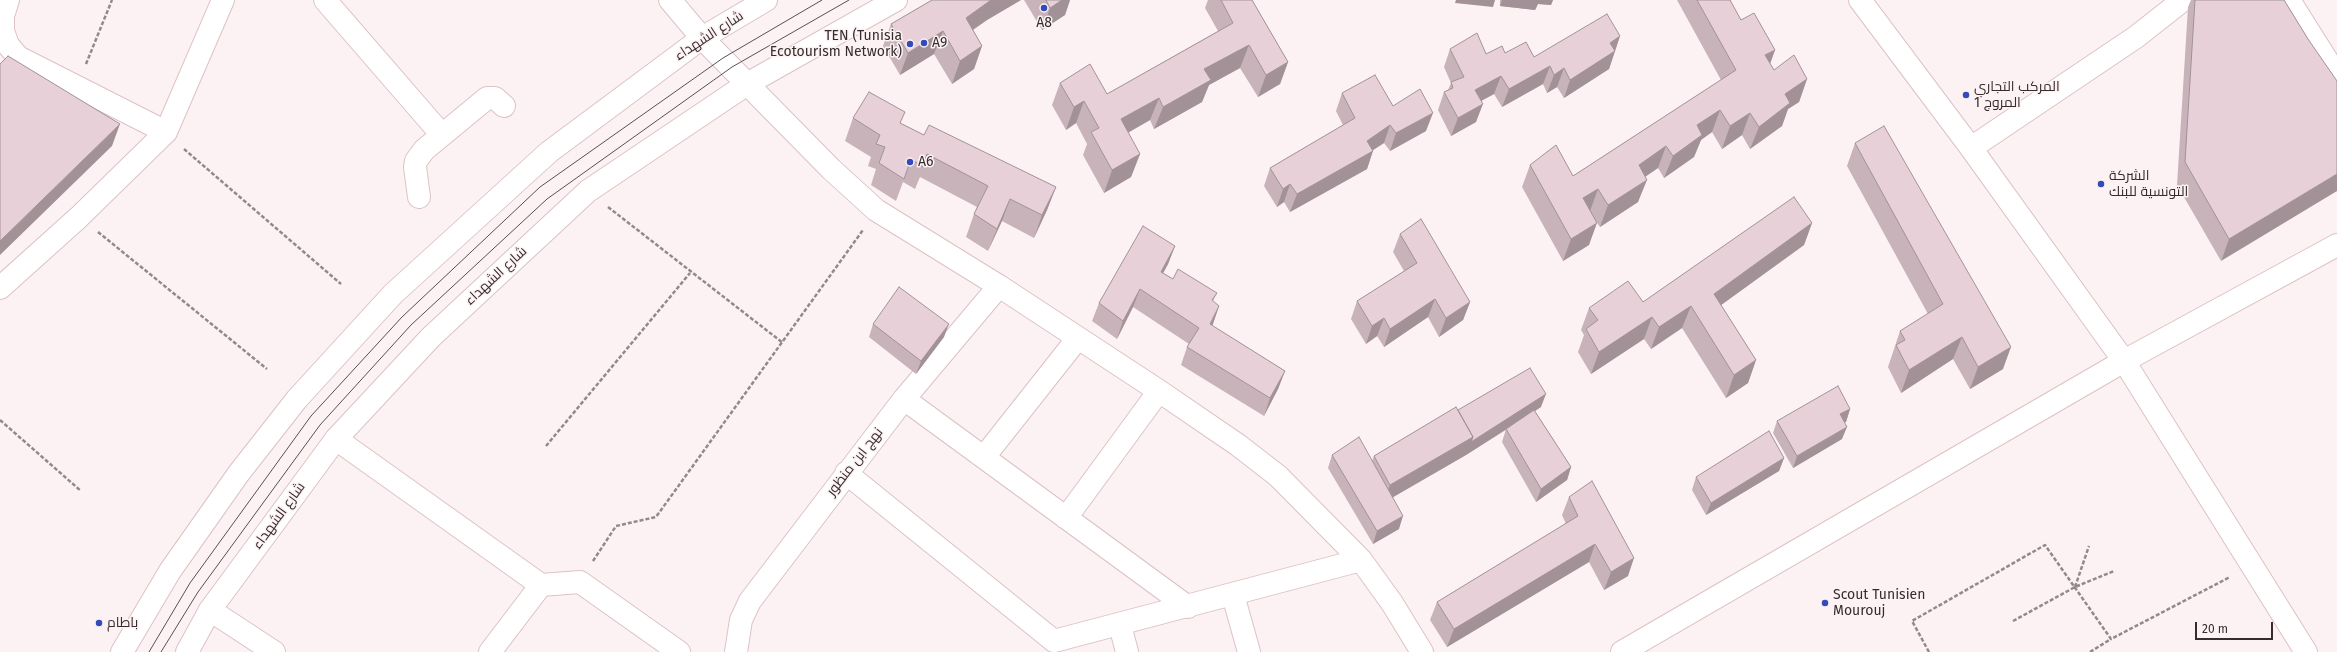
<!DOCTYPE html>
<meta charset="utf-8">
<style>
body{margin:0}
#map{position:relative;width:2337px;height:652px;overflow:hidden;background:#fdf2f3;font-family:"Fira Sans",sans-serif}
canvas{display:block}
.scale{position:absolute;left:2195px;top:622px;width:78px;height:18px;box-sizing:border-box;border:2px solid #362c2d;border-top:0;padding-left:5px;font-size:12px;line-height:14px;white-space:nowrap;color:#362c2d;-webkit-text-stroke:3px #fdf2f3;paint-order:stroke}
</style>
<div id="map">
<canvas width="2337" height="652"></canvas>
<div class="scale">20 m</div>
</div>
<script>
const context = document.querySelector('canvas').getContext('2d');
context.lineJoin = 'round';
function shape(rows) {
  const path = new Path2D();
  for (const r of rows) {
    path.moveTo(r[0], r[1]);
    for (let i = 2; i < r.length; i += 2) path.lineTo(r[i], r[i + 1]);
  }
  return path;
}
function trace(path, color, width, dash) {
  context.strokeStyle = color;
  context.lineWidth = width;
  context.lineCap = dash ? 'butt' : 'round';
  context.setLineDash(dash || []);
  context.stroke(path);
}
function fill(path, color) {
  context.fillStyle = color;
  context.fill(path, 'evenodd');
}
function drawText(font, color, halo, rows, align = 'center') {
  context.font = font + ' "Fira Sans",Cairo,sans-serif';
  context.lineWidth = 3;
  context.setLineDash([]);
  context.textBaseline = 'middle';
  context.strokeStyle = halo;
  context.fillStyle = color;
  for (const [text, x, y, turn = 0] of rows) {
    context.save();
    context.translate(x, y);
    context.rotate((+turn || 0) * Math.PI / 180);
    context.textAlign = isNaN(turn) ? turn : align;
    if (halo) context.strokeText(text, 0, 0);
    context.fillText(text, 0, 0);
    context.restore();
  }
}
const path = shape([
 [86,64,112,0],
 [184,149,341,284],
 [608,207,783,343],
 [98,232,267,369],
 [0,420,81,491],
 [546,446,690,273],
 [593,561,616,526,656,517,863,230],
 [2075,587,2089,546],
 [2013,621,2075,587,2114,571],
 [1929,652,1912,621,2045,545,2111,639,2230,577],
 [2090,652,2111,639]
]);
const minor = shape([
 [8,0,3,16,3,31,8,45,18,57,166,132],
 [325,0,442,135],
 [670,0,702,38,831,169,876,210,999,286,1159,391,1238,445,1278,476,1361,560,1392,603,1422,652],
 [1860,0,1971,148,2124,361,2306,652],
 [2289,0,2337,76],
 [1971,148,2136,37,2183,0],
 [419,197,415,167,416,161,424,150,487,98,495,98,504,106],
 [0,288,79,217,166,132,223,0],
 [904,399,1188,607],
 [336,439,541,585,580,582,679,652],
 [984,457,1078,338],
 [846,473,1054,641,1361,560],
 [1066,518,1159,391],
 [1233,595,1249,652],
 [210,610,274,652],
 [1120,625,1127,652],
 [490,652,541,585],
 [736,652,741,620,750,601,904,399,999,286],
 [1622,652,2124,361,2337,245]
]);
const major = shape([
 [122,652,170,571,239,473,297,399,393,294,549,152,702,38,766,0],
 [187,652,210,610,336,439,431,337,588,191,747,84,896,0]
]);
const tram = shape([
 [149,652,190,583,311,416,402,317,540,187,723,58,822,0],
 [161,652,198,592,320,425,411,325,547,199,732,67,849,0]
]);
const wall = shape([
 [932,0,1021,0,987,20,973,30,982,46,974,69,952,84,934,54,900,75,883,46,891,24],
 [1024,0,1070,0,1065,15,1042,30],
 [1208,0,1252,0,1288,62,1280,84,1258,97,1240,68,1209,85,1202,102,1154,129,1150,120,1128,133,1140,154,1131,177,1104,193,1083,155,1087,144,1076,123,1066,130,1052,105,1060,83,1107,94,1218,31,1205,8],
 [1497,0,1553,0,1551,5,1538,4,1535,10,1500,6,1500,0],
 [1677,0,1730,0,1741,20,1775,50,1770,64,1774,70,1807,79,1799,102,1788,109,1782,126,1750,149,1742,135,1722,149,1712,132,1701,140,1694,157,1664,178,1658,168,1645,177,1638,202,1600,227,1595,220,1589,245,1563,261,1522,187,1530,165,1573,176,1721,80],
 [2191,0,2284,0,2308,39,2221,261,2177,185,2188,7],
 [1620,36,1609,69,1564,98,1557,87,1547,93,1543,84,1502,107,1494,94,1481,101,1476,122,1451,136,1438,110,1444,92,1448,90,1451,83,1444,67,1450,49,1486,54,1505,53,1534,57],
 [1342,93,1393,106,1426,131,1390,151,1384,143,1373,150,1367,169,1290,212,1284,202,1277,207,1264,186,1270,168,1343,125,1336,111],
 [905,112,900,123,924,135,1056,187,1047,210,1034,238,1002,221,988,251,966,237,974,214,977,207,920,177,915,189,903,182,896,201,871,185,876,169,868,166,871,157,845,141,853,118],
 [1855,143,2003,369,1970,389,1953,359,1901,393,1888,367,1900,331,1928,314,1847,166],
 [1812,223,1804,245,1721,305,1756,360,1748,383,1726,398,1682,328,1651,349,1644,339,1591,374,1578,352,1584,335,1581,330,1589,308,1643,302],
 [1400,234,1470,302,1463,320,1439,337,1428,317,1384,347,1377,336,1366,344,1351,319,1357,301,1404,271,1393,252],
 [1175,246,1168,264,1163,273,1173,279,1217,293,1213,301,1219,306,1212,326,1285,371,1278,389,1264,416,1181,365,1187,347,1189,344,1133,307,1117,339,1092,321,1099,303],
 [873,324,944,337,916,374,869,337],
 [1541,407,1535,411,1571,467,1567,480,1536,502,1502,442,1506,429,1512,426,1466,455,1393,497,1399,529,1373,544,1328,468,1332,455,1372,461,1374,456,1458,410],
 [1850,409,1846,422,1844,422,1842,439,1793,468,1773,433,1777,421],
 [1784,458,1779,471,1706,515,1692,490,1696,477],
 [1569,497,1628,576,1604,590,1589,562,1447,647,1430,620,1437,602,1566,524,1562,515]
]);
const shadedWall = shape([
 [991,0,1021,0,987,20,958,40,966,18],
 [1062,0,1070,0,1065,15,1042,30,1050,8],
 [1456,0,1495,0,1493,7,1455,3],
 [1502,0,1553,0,1551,5,1538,4,1535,10,1500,6],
 [943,31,934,54,900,75,908,53],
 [1620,36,1609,69,1564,98,1570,80,1610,43],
 [1249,45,1240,68,1209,85,1202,102,1154,129,1163,107,1204,69],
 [982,46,974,69,952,84,960,61],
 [1775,50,1767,72,1765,55],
 [1288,62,1280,84,1258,97,1266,75],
 [1550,66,1543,84,1502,107,1509,89],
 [1564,68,1557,87,1547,93,1554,75],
 [1501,76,1494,94,1468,108,1475,90],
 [1807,79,1799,102,1788,109,1782,126,1750,149,1759,127,1785,94],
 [1159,98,1150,120,1113,141,1121,119],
 [1084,101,1076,123,1066,130,1074,107],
 [1483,104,1476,122,1451,136,1458,118],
 [1720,110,1712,132,1701,140,1694,157,1664,178,1673,156,1697,125],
 [1433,113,1426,131,1390,151,1396,133],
 [1750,113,1742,135,1722,149,1730,126],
 [120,124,112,146,0,255,0,241],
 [1390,125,1384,143,1367,154,1373,151,1367,169,1290,212,1297,194,1367,141],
 [1666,146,1658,168,1630,187,1639,165],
 [1140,154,1131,177,1104,193,1112,170],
 [2337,174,2337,191,2221,261,2229,239],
 [1647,180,1638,202,1600,227,1608,205],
 [1290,184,1284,202,1277,207,1283,189],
 [1056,187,1047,210,1034,238,1042,215],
 [1598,189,1590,211,1583,198],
 [1010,199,1002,221,988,251,997,229],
 [1597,223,1589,245,1563,261,1571,239],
 [1812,223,1804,245,1706,316,1714,294],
 [1175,246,1168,264,1154,290,1161,272],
 [1140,289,1133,307,1117,339,1123,321],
 [1435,299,1428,317,1384,347,1390,329],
 [1470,302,1463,320,1439,337,1446,318],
 [1219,306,1213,324,1203,342,1210,324],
 [1691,306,1682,328,1651,349,1659,327],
 [1652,317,1644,339,1591,374,1599,352],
 [1384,318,1377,336,1366,344,1372,326],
 [949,324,944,337,916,374,921,361],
 [1962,337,1953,359,1901,393,1909,370],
 [2011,347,2003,369,1970,389,1978,367],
 [1756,360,1748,383,1726,398,1734,375],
 [1285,371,1278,389,1264,416,1270,398],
 [1546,394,1541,407,1466,455,1383,503,1390,485],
 [1850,409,1846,422,1836,427,1840,414],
 [1847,427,1842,439,1793,468,1797,456],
 [1784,458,1779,471,1706,515,1711,503],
 [1571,467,1567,480,1536,502,1541,489],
 [1403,516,1399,529,1373,544,1377,531],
 [1595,544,1589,562,1447,647,1454,629],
 [1634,558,1628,576,1604,590,1611,572]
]);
const building = shape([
 [932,0,991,0,966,18,982,46,960,61,943,31,908,53,891,24,932,0],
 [1046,0,1062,0,1050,8,1046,0],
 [1221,0,1252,0,1288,62,1266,75,1249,45,1204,69,1211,80,1163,107,1159,98,1121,119,1140,154,1112,170,1091,132,1099,128,1084,101,1074,107,1060,83,1090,64,1107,94,1233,23,1221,0],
 [1697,0,1730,0,1741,20,1754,13,1775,50,1765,55,1774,70,1794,55,1807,79,1785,94,1790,103,1759,127,1750,113,1730,126,1720,110,1697,125,1702,135,1673,156,1666,146,1639,165,1647,180,1608,205,1598,189,1583,198,1597,223,1571,239,1530,165,1556,145,1573,176,1736,70,1697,0],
 [2195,0,2284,0,2308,39,2337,81,2337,174,2229,239,2185,162,2195,0],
 [1607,14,1620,36,1610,43,1615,51,1570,80,1564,68,1554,75,1550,66,1509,89,1501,76,1475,90,1483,104,1458,118,1444,92,1453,88,1451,82,1464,77,1450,49,1477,33,1486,54,1502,46,1505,53,1526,42,1534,57,1607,14],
 [8,56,120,124,0,241,0,64,8,56],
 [1375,75,1393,106,1420,89,1433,113,1396,133,1390,125,1367,141,1373,151,1297,194,1290,184,1283,189,1270,168,1355,118,1342,93,1375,75],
 [869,92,905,112,900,123,924,135,929,125,1056,187,1042,215,1010,199,997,229,974,214,988,186,927,154,923,167,911,159,904,179,879,163,885,147,876,144,880,135,853,118,869,92],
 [1884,126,2011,347,1978,367,1962,337,1909,370,1896,345,1905,340,1900,331,1943,304,1855,143,1884,126],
 [1794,197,1812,223,1714,294,1756,360,1734,375,1691,306,1659,327,1652,317,1599,352,1586,329,1598,320,1589,308,1628,281,1643,302,1794,197],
 [1421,219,1470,302,1446,318,1435,299,1390,329,1384,318,1372,326,1357,301,1417,263,1400,234,1421,219],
 [1143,226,1175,246,1161,272,1173,279,1178,269,1217,293,1212,300,1219,306,1210,324,1285,371,1270,398,1187,347,1199,328,1140,289,1123,321,1099,303,1143,226],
 [899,287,949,324,921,361,873,324,899,287],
 [1530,368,1546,394,1471,442,1473,437,1458,410,1530,368],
 [1838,386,1850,409,1840,414,1847,427,1797,456,1777,421,1838,386],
 [1456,407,1473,437,1390,485,1374,456,1456,407],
 [1534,410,1571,467,1541,489,1506,429,1534,410],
 [1769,431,1784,458,1711,503,1696,477,1769,431],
 [1359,437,1403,516,1377,531,1332,455,1359,437],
 [1592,481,1634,558,1611,572,1595,544,1454,629,1437,602,1578,516,1569,497,1592,481]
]);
const markers = [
 [1044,8,4,"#324abc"],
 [924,43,4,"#324abc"],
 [910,44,4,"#324abc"],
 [1966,95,4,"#324abc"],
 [910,162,4,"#324abc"],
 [2101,184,4,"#324abc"],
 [1825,603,4,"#324abc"],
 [99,623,4,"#324abc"]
];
const poiNames = [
 ["A8",1044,23,"center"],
 ["TEN (Tunisia",902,36,"right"],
 ["Ecotourism Network)",902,52,"right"],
 ["A9",932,43],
 ["المركب التجاري",1974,87],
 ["المروج 1",1974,103],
 ["A6",918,162],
 ["الشركة",2109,176],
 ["التونسية للبنك",2109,192],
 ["Scout Tunisien",1833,595],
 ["Mourouj",1833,611],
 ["باطام",107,623]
];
const streetNames = [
 ["شارع الشهداء",709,36,-33],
 ["شارع الشهداء",496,276,-43],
 ["نهج ابن منظور",855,462,-52],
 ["شارع الشهداء",279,516,-54]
];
trace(minor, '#dcc2c4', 24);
trace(major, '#dcc2c4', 24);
trace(path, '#94898a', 2.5, [4, 2]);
trace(minor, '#fff', 22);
trace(major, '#fff', 22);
trace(tram, '#594f50', 1);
fill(wall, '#c8b3bb');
fill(shadedWall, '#a29298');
fill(building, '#e8d0d9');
trace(building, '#a29298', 1);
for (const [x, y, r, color] of markers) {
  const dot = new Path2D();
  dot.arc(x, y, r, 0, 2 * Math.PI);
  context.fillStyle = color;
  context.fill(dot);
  trace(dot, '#fdf2f3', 1.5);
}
drawText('14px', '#362c2d', '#fdf2f3', poiNames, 'left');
drawText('14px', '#362c2d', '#fdf2f3', streetNames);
</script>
